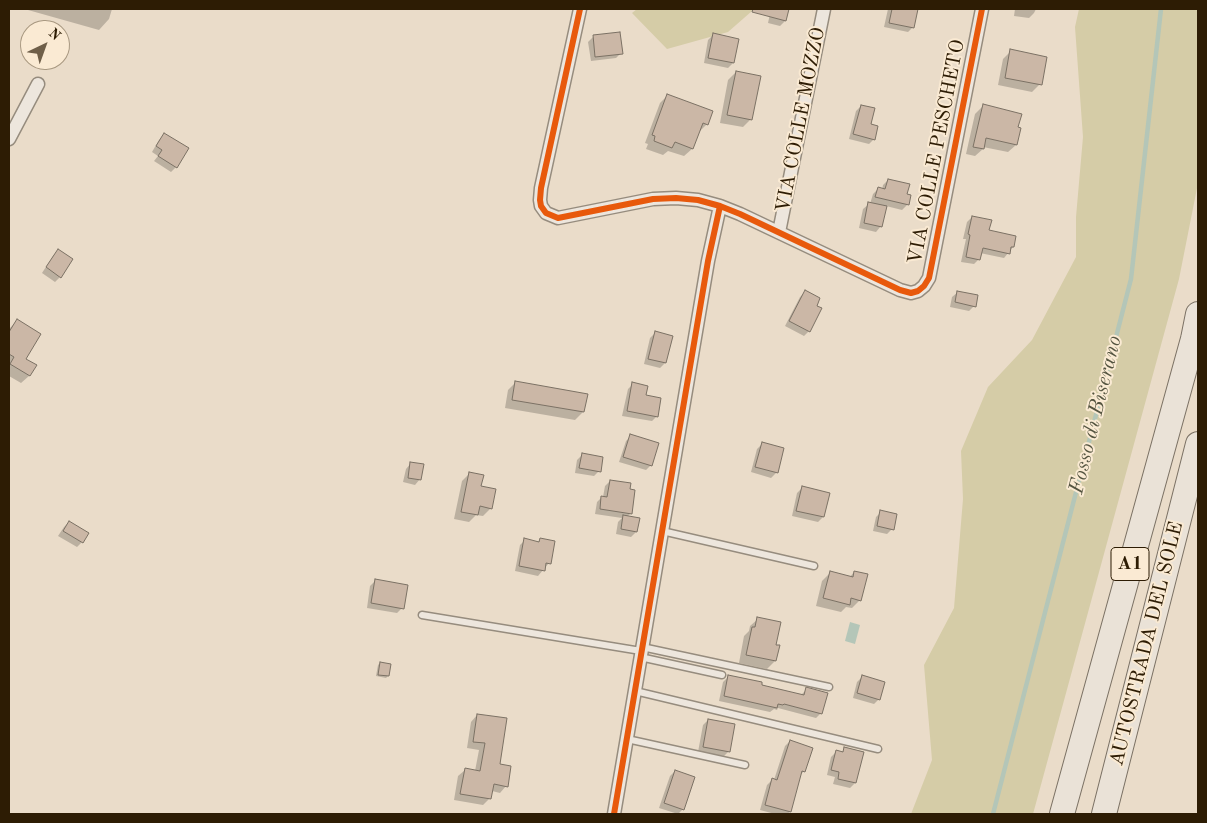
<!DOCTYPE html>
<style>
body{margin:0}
#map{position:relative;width:1207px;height:823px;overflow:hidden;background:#eadcc9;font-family:"Old Standard TT",serif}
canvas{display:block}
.frame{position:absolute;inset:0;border:10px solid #2d1c04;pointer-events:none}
.north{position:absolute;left:20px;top:20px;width:50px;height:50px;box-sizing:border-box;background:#faead3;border:1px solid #a89880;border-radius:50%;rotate:42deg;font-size:14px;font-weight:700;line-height:20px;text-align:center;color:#2d1c04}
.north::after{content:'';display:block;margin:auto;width:18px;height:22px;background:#6f5f49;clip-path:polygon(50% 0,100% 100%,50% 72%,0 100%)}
</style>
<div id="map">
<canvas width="1207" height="823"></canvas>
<div class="frame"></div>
<div class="north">N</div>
</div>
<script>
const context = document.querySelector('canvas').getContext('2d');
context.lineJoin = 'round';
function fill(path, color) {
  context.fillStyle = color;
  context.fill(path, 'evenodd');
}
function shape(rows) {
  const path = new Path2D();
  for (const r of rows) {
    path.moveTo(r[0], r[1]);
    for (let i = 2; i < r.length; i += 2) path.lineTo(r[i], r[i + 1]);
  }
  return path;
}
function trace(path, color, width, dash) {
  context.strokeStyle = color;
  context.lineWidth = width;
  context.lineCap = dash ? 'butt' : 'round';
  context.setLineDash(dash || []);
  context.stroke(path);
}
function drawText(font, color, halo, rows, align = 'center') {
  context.font = font + ' "Old Standard TT",serif';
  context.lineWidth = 4;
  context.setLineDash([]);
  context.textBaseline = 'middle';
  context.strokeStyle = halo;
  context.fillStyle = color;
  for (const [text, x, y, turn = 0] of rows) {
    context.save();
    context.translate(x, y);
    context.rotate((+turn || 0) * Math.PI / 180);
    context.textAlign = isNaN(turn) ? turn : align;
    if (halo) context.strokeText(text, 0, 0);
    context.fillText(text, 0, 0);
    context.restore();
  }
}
const green = shape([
 [637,9,763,9,752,11,728,32,667,49,632,13],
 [1079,9,1198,9,1198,183,1179,279,1033,814,911,814,932,760,924,665,954,608,963,499,961,451,988,387,1032,340,1076,257,1076,217,1083,137,1075,27]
]);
const water = shape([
 [850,622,860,625,855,644,845,641]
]);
const shadow = shape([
 [28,9,112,9,109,19,99,30,28,10],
 [771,9,788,9,785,21,780,26,768,23],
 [888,9,917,9,913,27,908,32,884,27],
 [1015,9,1036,9,1034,13,1029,18,1014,16],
 [713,35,738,40,733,63,728,68,704,63,708,40],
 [593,37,621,53,616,58,591,61,588,42],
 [1011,51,1040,84,1032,92,998,85,1003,59],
 [736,72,751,119,743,127,720,123,728,80],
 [668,95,707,124,699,132,692,149,684,156,668,151,663,155,646,149,648,144,645,143,660,103],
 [861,106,874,139,869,144,849,139,856,111],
 [983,106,1017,128,1016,145,1008,152,983,147,983,149,975,156,966,154,975,114],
 [165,134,176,167,171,172,154,161,158,156,152,152,159,140],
 [888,180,906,195,907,205,902,210,886,206,881,226,876,232,859,228,863,209,869,204,870,204,873,194,878,189,882,190,883,185],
 [972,217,988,231,1013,247,1004,258,980,253,979,259,974,264,961,262,966,239,963,239,967,222],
 [58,251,60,277,55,282,42,273,53,256],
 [805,292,809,331,804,336,785,326,800,297],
 [958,292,974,306,969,311,950,307,952,297],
 [17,321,24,359,35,366,29,376,21,383,9,376,9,329],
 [655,333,665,363,660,368,644,364,650,338],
 [516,382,583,412,575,420,505,408,508,390],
 [633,384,657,416,652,421,622,416,628,389],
 [631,436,651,465,646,470,619,462,626,441],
 [762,444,776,473,771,478,751,472,757,449],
 [582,455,599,471,594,476,575,473,577,460],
 [411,463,420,479,415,485,403,482,406,469],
 [470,473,480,487,491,508,483,516,476,515,469,522,454,519,462,481],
 [610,481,631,513,627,517,636,532,631,537,616,534,618,522,622,518,595,514,597,502,602,497,603,497,605,486],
 [802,488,823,517,818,522,792,516,797,493],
 [881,512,892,529,887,534,873,531,876,517],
 [69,522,82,542,77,547,58,536,64,527],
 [525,540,537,543,540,540,549,563,538,576,515,571,520,545],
 [854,572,860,600,852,608,846,607,841,612,816,606,822,581,830,573,849,578],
 [375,581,402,608,397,613,367,608,370,586],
 [758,619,775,646,775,661,767,669,739,663,744,636,749,631,750,626],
 [380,663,388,676,386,678,376,676,378,665],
 [728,677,801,695,807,689,821,713,816,718,778,708,777,710,774,709,770,712,719,701,723,682],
 [862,677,879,699,874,704,853,698,857,682],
 [477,715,506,786,500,793,492,791,490,798,483,805,454,800,458,776,465,770,475,771,479,750,467,748,471,722],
 [708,720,729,751,724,756,698,752,703,725],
 [790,741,804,771,799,776,790,812,787,814,775,814,760,810,767,785,772,780,774,780,785,746],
 [845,749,855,783,850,788,833,784,835,777,827,775,831,757,836,752,841,753],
 [675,771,683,809,678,814,659,808,670,776]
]);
const stream = shape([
 [993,814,1131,279,1161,9]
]);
const building = shape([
 [753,9,789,9,786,21,752,12,753,9],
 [892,9,918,9,914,28,889,23,892,9],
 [620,32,623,54,595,57,593,35,620,32],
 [713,33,739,39,734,63,708,58,713,33],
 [1010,49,1047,57,1042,85,1005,78,1010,49],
 [736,71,761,76,752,120,727,115,736,71],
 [667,94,713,111,708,125,703,123,693,149,675,142,672,148,654,141,655,136,652,135,667,94],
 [983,104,1022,114,1018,127,1021,128,1017,145,986,138,984,149,973,147,983,104],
 [861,105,875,108,871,124,878,126,875,140,853,134,861,105],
 [164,133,189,148,177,168,158,156,162,150,156,146,164,133],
 [888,179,910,184,907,194,911,195,909,205,875,197,878,187,885,189,888,179],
 [868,202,887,206,882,227,864,223,868,202],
 [972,216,992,220,989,230,1016,236,1014,247,1011,247,1010,254,983,248,980,260,966,257,970,235,968,234,972,216],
 [58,249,73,259,61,278,46,267,58,249],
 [805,290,820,298,817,306,822,308,810,332,789,321,805,290],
 [957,291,978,295,976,307,955,302,957,291],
 [17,319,41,334,26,359,37,365,30,376,10,364,14,357,9,354,9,332,17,319],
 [655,331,673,336,666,363,648,359,655,331],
 [515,381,588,394,584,412,512,400,515,381],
 [632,382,648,386,646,395,661,398,658,417,627,411,632,382],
 [630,434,659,443,652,466,623,457,630,434],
 [762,442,784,448,778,473,755,467,762,442],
 [582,453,603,457,601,472,579,468,582,453],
 [410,462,424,464,421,480,408,478,410,462],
 [469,472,484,475,481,486,496,489,492,509,480,506,478,515,461,512,469,472],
 [610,480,631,483,630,489,635,490,632,514,600,509,601,496,607,497,610,480],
 [802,486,830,493,824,517,796,511,802,486],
 [880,510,897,514,894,530,877,526,880,510],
 [623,515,640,518,637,532,621,529,623,515],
 [69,521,89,533,83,543,63,531,69,521],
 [524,538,539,542,540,538,555,541,551,564,546,563,545,571,519,566,524,538],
 [830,571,853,577,854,571,868,574,861,601,851,598,850,605,823,598,830,571],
 [375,579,408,585,404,609,371,603,375,579],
 [757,617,781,622,776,645,780,645,776,661,746,655,752,627,755,627,757,617],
 [380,662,391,664,389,676,378,675,380,662],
 [728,675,762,682,762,685,804,695,806,687,828,693,822,714,784,704,783,705,778,704,777,708,724,696,728,675],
 [862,675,885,682,880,700,857,693,862,675],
 [477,714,507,718,500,764,511,766,508,787,494,784,491,799,460,794,465,768,480,771,485,743,473,742,477,714],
 [708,719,735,724,730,752,703,747,708,719],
 [790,740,813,748,805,772,802,771,791,812,765,805,772,778,777,780,790,740],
 [844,747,864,752,856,783,838,779,839,772,831,770,836,750,843,752,844,747],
 [675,770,695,777,684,810,664,803,675,770]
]);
const lane = shape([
 [662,531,814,566],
 [422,615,641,651],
 [642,647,829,687],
 [640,657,722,675],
 [635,691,878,749],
 [627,739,745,765]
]);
const street = shape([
 [580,9,541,188,540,200,541,206,546,213,558,218,653,199,676,198,698,200,720,206,740,214,900,290,911,293,918,291,924,286,929,278,930,273,982,9],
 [9,139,38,84],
 [779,232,824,9],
 [614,814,708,261,720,206]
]);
const highway = shape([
 [1062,814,1193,339,1198,314],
 [1104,814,1198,444]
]);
const cycleway = shape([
 [580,9,541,188,540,200,541,206,546,213,558,218,653,199,676,198,698,200,720,206,740,214,900,290,911,293,918,291,924,286,929,278,930,273,982,9],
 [614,814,708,261,720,206]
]);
const shields = [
 [1130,564,38]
];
const shieldNames = [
 ["A1",1130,564]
];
const streetNames = [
 ["VIA COLLE MOZZO",801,120,-79],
 ["VIA COLLE PESCHETO",937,152,-79],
 ["AUTOSTRADA DEL SOLE",1147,644,-76]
];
const waterNames = [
 ["Fosso di Biserano",1096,415,-76]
];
fill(green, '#d5cca7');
fill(water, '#b4c6b8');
fill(shadow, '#0003');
trace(stream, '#b4c6b8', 4.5);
fill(building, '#cbb7a6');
trace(building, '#7b7164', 1);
trace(lane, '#968c7e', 9);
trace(street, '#968c7e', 15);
trace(highway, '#7b7164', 26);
trace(lane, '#ede6dd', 6);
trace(street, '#ede6dd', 12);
trace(highway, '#eae2d7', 24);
trace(cycleway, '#e8590c', 6);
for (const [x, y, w] of shields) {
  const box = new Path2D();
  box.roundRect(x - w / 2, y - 16.5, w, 33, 4);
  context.fillStyle = '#faead3';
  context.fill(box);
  trace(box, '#2d1c04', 1);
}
drawText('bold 19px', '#2d1c04', null, shieldNames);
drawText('20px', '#2d1c04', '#faead3', streetNames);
drawText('italic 21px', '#545440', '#faead3', waterNames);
</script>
